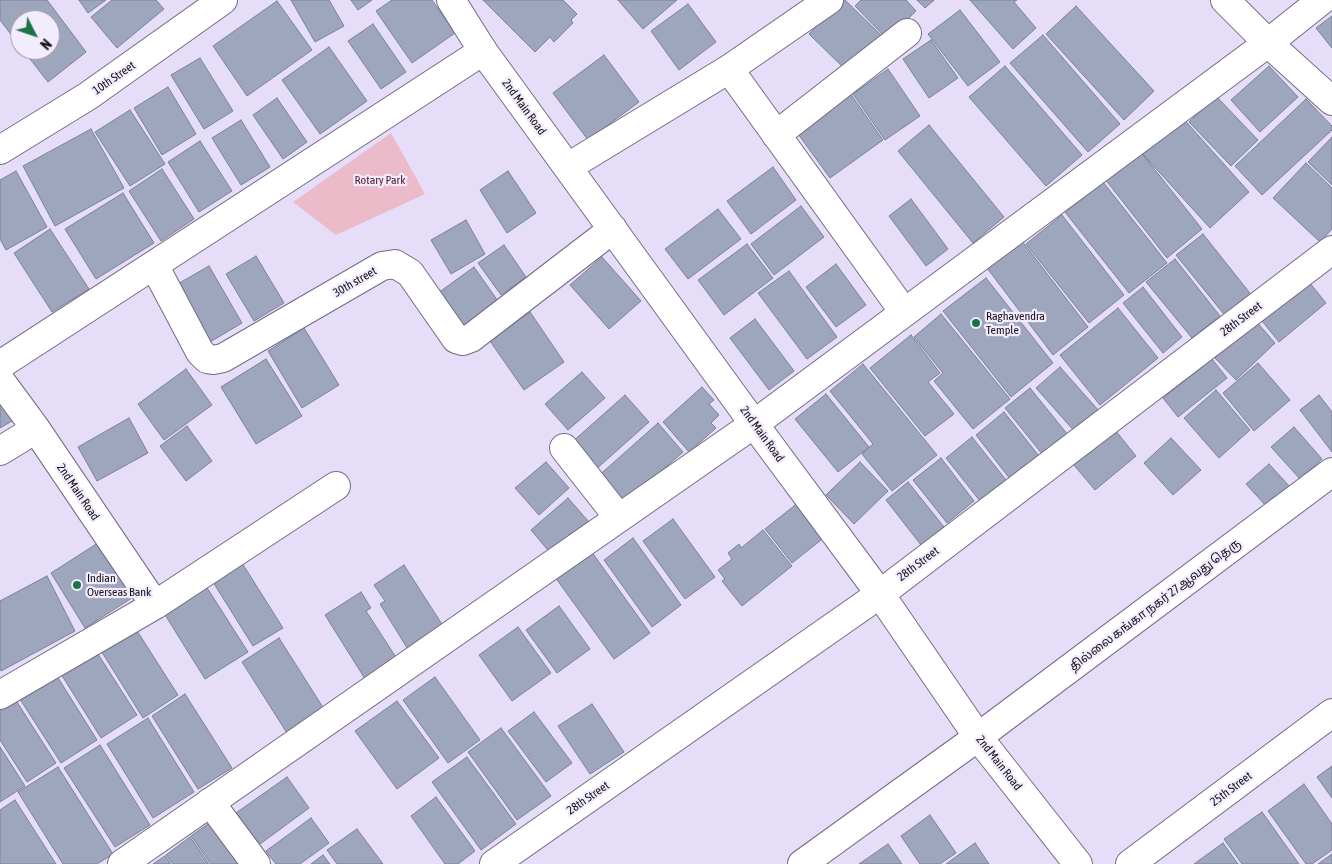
<!DOCTYPE html>
<meta charset="utf-8">
<style>
body{margin:0}
#map{position:relative;width:1332px;height:864px;overflow:hidden;background:#e6ddf8;font-family:"Asap Condensed",sans-serif}
canvas{display:block}
.north{position:absolute;left:10px;top:10px;width:50px;height:50px;box-sizing:border-box;background:#f2ecfc;border:1px solid #9994a2;border-radius:50%;rotate:131deg;font-size:14px;font-weight:700;line-height:20px;text-align:center;color:#14111a}
.north::after{content:'';display:block;margin:auto;width:18px;height:22px;background:#1c7346;clip-path:polygon(50% 0,100% 100%,50% 72%,0 100%)}
</style>
<div id="map">
<canvas width="1332" height="864"></canvas>
<div class="north">N</div>
</div>
<script>
const context = document.querySelector('canvas').getContext('2d');
context.lineJoin = 'round';
function fill(path, color) {
  context.fillStyle = color;
  context.fill(path, 'evenodd');
}
function shape(rows) {
  const path = new Path2D();
  for (const r of rows) {
    path.moveTo(r[0], r[1]);
    for (let i = 2; i < r.length; i += 2) path.lineTo(r[i], r[i + 1]);
  }
  return path;
}
function trace(path, color, width, dash) {
  context.strokeStyle = color;
  context.lineWidth = width;
  context.lineCap = dash ? 'butt' : 'round';
  context.setLineDash(dash || []);
  context.stroke(path);
}
function drawText(font, color, halo, rows, align = 'center') {
  context.font = font + ' "Asap Condensed","Noto Sans Tamil",sans-serif';
  context.lineWidth = 4.5;
  context.setLineDash([]);
  context.textBaseline = 'middle';
  context.strokeStyle = halo;
  context.fillStyle = color;
  for (const [text, x, y, turn = 0] of rows) {
    context.save();
    context.translate(x, y);
    context.rotate((+turn || 0) * Math.PI / 180);
    context.textAlign = isNaN(turn) ? turn : align;
    if (halo) context.strokeText(text, 0, 0);
    context.fillText(text, 0, 0);
    context.restore();
  }
}
const green = shape([
 [391,133,425,194,336,235,293,202]
]);
const building = shape([
 [0,0,47,0,86,52,48,82,23,50,50,50,50,20,20,20,20,46,0,20,0,0],
 [79,0,106,0,88,13,79,0],
 [112,0,156,0,164,9,117,48,91,17,112,0],
 [291,0,329,0,344,26,315,42,291,0],
 [351,0,372,0,358,10,351,0],
 [392,0,432,0,455,33,412,63,376,11,392,0],
 [483,0,563,0,577,14,571,20,573,23,554,42,550,37,535,52,483,0],
 [618,0,677,0,643,29,618,0],
 [842,0,845,0,884,38,849,73,809,34,842,0],
 [861,0,906,0,916,11,887,39,855,6,861,0],
 [917,0,934,0,925,8,917,0],
 [970,0,1017,0,1014,2,1036,28,1013,49,970,0],
 [277,1,312,50,247,96,213,46,277,1],
 [688,4,716,42,679,70,651,31,688,4],
 [1076,6,1154,91,1124,120,1046,34,1076,6],
 [960,10,1000,62,968,86,928,34,960,10],
 [1332,16,1332,48,1316,28,1332,16],
 [373,24,406,72,381,89,348,41,373,24],
 [1043,35,1120,124,1088,152,1010,63,1043,35],
 [931,40,958,78,929,98,903,59,931,40],
 [329,47,367,101,320,134,282,80,329,47],
 [604,55,639,102,588,140,553,93,604,55],
 [200,58,233,111,204,129,171,75,200,58],
 [1005,66,1082,155,1046,186,969,97,1005,66],
 [1269,66,1298,97,1260,132,1231,100,1269,66],
 [888,69,920,116,885,140,853,94,888,69],
 [168,87,196,134,162,155,134,108,168,87],
 [850,93,883,140,830,178,796,131,850,93],
 [1216,96,1258,140,1231,166,1189,122,1216,96],
 [277,98,307,142,283,159,253,115,277,98],
 [1306,99,1332,126,1332,130,1262,195,1235,166,1306,99],
 [130,110,165,164,130,186,95,132,130,110],
 [1180,115,1249,192,1210,228,1140,151,1180,115],
 [241,120,270,167,241,185,212,138,241,120],
 [929,125,1004,217,973,243,898,151,929,125],
 [91,129,124,188,55,226,23,166,91,129],
 [1332,137,1332,185,1308,162,1332,137],
 [200,141,232,191,199,212,168,162,200,141],
 [1140,151,1202,229,1167,258,1105,179,1140,151],
 [1306,163,1332,188,1332,229,1320,242,1273,198,1306,163],
 [773,167,796,200,751,234,727,201,773,167],
 [162,169,194,219,161,241,129,191,162,169],
 [16,171,47,227,6,250,0,239,0,180,16,171],
 [508,171,536,213,507,233,480,190,508,171],
 [1103,182,1167,263,1129,293,1065,212,1103,182],
 [123,193,154,243,96,279,65,229,123,193],
 [911,199,948,249,926,266,889,216,911,199],
 [801,206,824,237,774,275,751,244,801,206],
 [718,209,741,239,688,279,665,249,718,209],
 [1062,215,1124,295,1089,323,1026,244,1062,215],
 [466,220,485,254,451,274,431,240,466,220],
 [50,229,89,289,52,312,14,253,50,229],
 [1203,234,1253,297,1227,318,1176,255,1203,234],
 [1022,241,1088,327,1053,355,987,268,1022,241],
 [747,244,773,278,724,315,698,280,747,244],
 [504,245,526,277,501,295,478,263,504,245],
 [256,256,284,303,254,321,226,274,256,256],
 [602,257,641,301,609,329,570,285,602,257],
 [1175,259,1220,316,1192,338,1146,282,1175,259],
 [836,264,866,305,836,327,806,287,836,264],
 [209,266,242,323,210,342,176,285,209,266],
 [474,267,500,304,463,330,438,293,474,267],
 [789,271,837,337,807,359,758,293,789,271],
 [1305,277,1326,303,1279,342,1258,316,1305,277],
 [986,278,1053,363,1011,397,943,311,986,278],
 [1143,287,1182,337,1163,353,1123,303,1143,287],
 [1118,308,1158,358,1100,405,1060,355,1118,308],
 [530,312,564,362,524,390,490,341,530,312],
 [941,314,1010,399,973,429,934,381,943,373,914,337,941,314],
 [755,319,794,371,769,390,730,338,755,319],
 [1255,320,1275,343,1236,380,1215,358,1255,320],
 [304,328,339,385,302,408,268,351,304,328],
 [911,335,940,373,928,382,954,414,925,436,870,368,911,335],
 [266,359,302,416,256,444,221,387,266,359],
 [1212,359,1227,378,1178,417,1163,398,1212,359],
 [1258,363,1290,400,1254,431,1223,393,1258,363],
 [863,364,937,455,892,491,862,454,873,444,830,391,863,364],
 [1060,367,1099,411,1076,433,1036,388,1060,367],
 [186,369,212,405,164,440,138,404,186,369],
 [582,372,605,398,568,430,545,404,582,372],
 [702,387,714,400,709,404,719,415,711,423,716,428,689,452,663,422,702,387],
 [1030,388,1068,435,1043,455,1005,408,1030,388],
 [1216,390,1250,430,1219,458,1184,418,1216,390],
 [826,394,869,447,838,472,795,419,826,394],
 [625,395,649,422,594,471,570,444,625,395],
 [1319,395,1332,412,1332,452,1300,410,1319,395],
 [0,399,12,421,0,428,0,399],
 [1004,412,1039,456,1010,479,976,435,1004,412],
 [129,418,148,453,97,481,78,447,129,418],
 [658,423,683,452,619,508,595,479,658,423],
 [187,426,212,461,186,481,160,446,187,426],
 [1294,427,1322,459,1300,479,1271,447,1294,427],
 [1115,430,1136,456,1095,490,1073,464,1115,430],
 [972,437,1006,480,980,501,946,458,972,437],
 [1171,438,1201,470,1173,495,1144,463,1171,438],
 [941,458,974,501,947,523,913,480,941,458],
 [546,462,569,488,539,515,515,488,546,462],
 [860,462,888,491,854,524,826,495,860,462],
 [1269,464,1290,487,1267,507,1246,484,1269,464],
 [908,482,944,527,921,545,886,500,908,482],
 [568,498,589,522,552,555,531,530,568,498],
 [799,502,826,536,792,563,765,529,799,502],
 [673,519,715,577,685,599,643,541,673,519],
 [763,530,792,566,742,606,722,581,725,579,718,570,732,559,728,553,739,544,741,548,763,530],
 [633,538,681,605,652,627,604,560,633,538],
 [101,541,135,596,85,628,51,573,101,541],
 [591,551,650,633,614,659,555,577,591,551],
 [242,563,283,628,253,646,213,582,242,563],
 [404,565,445,629,409,651,380,604,385,601,374,585,404,565],
 [47,576,75,631,1,671,0,668,0,601,47,576],
 [204,583,248,652,205,679,162,610,204,583],
 [361,592,371,608,366,611,399,662,367,682,325,615,361,592],
 [559,606,590,649,557,673,526,630,559,606],
 [134,626,178,695,143,718,100,649,134,626],
 [518,627,551,673,512,701,479,655,518,627],
 [279,638,324,709,287,733,242,662,279,638],
 [96,651,137,715,101,738,61,674,96,651],
 [55,673,97,740,61,763,18,696,55,673],
 [435,677,480,740,448,763,403,700,435,677],
 [185,694,232,768,198,789,152,716,185,694],
 [15,699,56,763,27,782,0,740,0,708,15,699],
 [397,701,439,758,397,789,355,731,397,701],
 [592,704,624,752,590,774,558,726,592,704],
 [534,712,572,763,546,782,508,731,534,712],
 [148,718,194,792,153,818,107,744,148,718],
 [501,728,551,796,517,820,468,752,501,728],
 [100,745,150,825,115,847,64,768,100,745],
 [0,747,25,786,0,802,0,747],
 [467,757,516,824,481,850,432,782,467,757],
 [1332,766,1332,798,1317,777,1332,766],
 [58,767,113,854,97,864,63,864,18,792,58,767],
 [287,777,309,808,256,847,233,815,287,777],
 [1304,784,1332,824,1332,850,1312,864,1306,864,1268,811,1304,784],
 [436,797,475,851,458,864,445,864,411,816,436,797],
 [15,800,56,864,0,864,0,810,15,800],
 [1262,812,1299,864,1242,864,1224,839,1262,812],
 [930,815,956,853,940,864,920,864,901,836,930,815],
 [219,816,254,864,211,864,191,836,219,816],
 [311,818,329,843,300,864,276,864,266,851,311,818],
 [357,829,383,864,337,864,327,850,357,829],
 [190,837,209,864,173,864,166,855,190,837],
 [975,843,989,864,946,864,975,843],
 [1223,843,1238,864,1194,864,1223,843],
 [888,844,902,864,859,864,888,844],
 [1332,854,1332,864,1318,864,1332,854],
 [323,855,330,864,311,864,323,855],
 [165,856,171,864,153,864,165,856]
]);
const street = shape([
 [1225,0,1268,43,1332,101],
 [729,69,904,312],
 [776,135,907,33],
 [0,150,88,96,223,0],
 [568,167,729,69,829,0],
 [154,265,200,352,207,359,213,360,223,358,382,266,395,264,410,273,456,339,463,341,471,338,613,229],
 [0,365,483,51],
 [0,380,36,429,155,605],
 [564,448,619,518],
 [0,451,36,429],
 [0,695,155,605,336,486],
 [210,802,256,864],
 [122,864,754,424,1268,43,1322,0],
 [494,864,880,594,1332,250],
 [802,864,978,737,1332,472],
 [1130,864,1332,713]
]);
const secondary = shape([
 [451,0,483,51,754,424,880,594,978,737,1078,864]
]);
const markers = [
 [976,323,5,"#1c7346"],
 [77,585,5,"#1c7346"]
];
const streetNames = [
 ["10th Street",114,78,-35],
 ["2nd Main Road",524,107,54],
 ["30th street",355,282,-30],
 ["28th Street",1241,319,-37],
 ["2nd Main Road",762,434,54],
 ["2nd Main Road",78,492,56],
 ["28th Street",918,564,-37],
 ["தில்லை கங்கா நகர் 27ஆவது தெரு",1155,605,-37],
 ["2nd Main Road",999,763,52],
 ["25th Street",1231,789,-37],
 ["28th Street",588,798,-35]
];
const parkNames = [
 ["Rotary Park",380,180]
];
const poiNames = [
 ["Raghavendra",986,316],
 ["Temple",986,330],
 ["Indian",87,578],
 ["Overseas Bank",87,592]
];
fill(green, '#ecbbc9');
fill(building, '#9ea6be');
trace(building, '#7a8198', 1);
trace(street, '#746b83', 30);
trace(secondary, '#746b83', 30);
trace(street, '#fff', 28);
trace(secondary, '#fff', 28);
for (const [x, y, r, color] of markers) {
  const dot = new Path2D();
  dot.arc(x, y, r, 0, 2 * Math.PI);
  context.fillStyle = color;
  context.fill(dot);
  trace(dot, '#f2ecfc', 2);
}
drawText('12px', '#14111a', '#f2ecfc', streetNames);
drawText('12px', '#571430', '#f2ecfc', parkNames);
drawText('12px', '#14111a', '#f2ecfc', poiNames, 'left');
</script>
